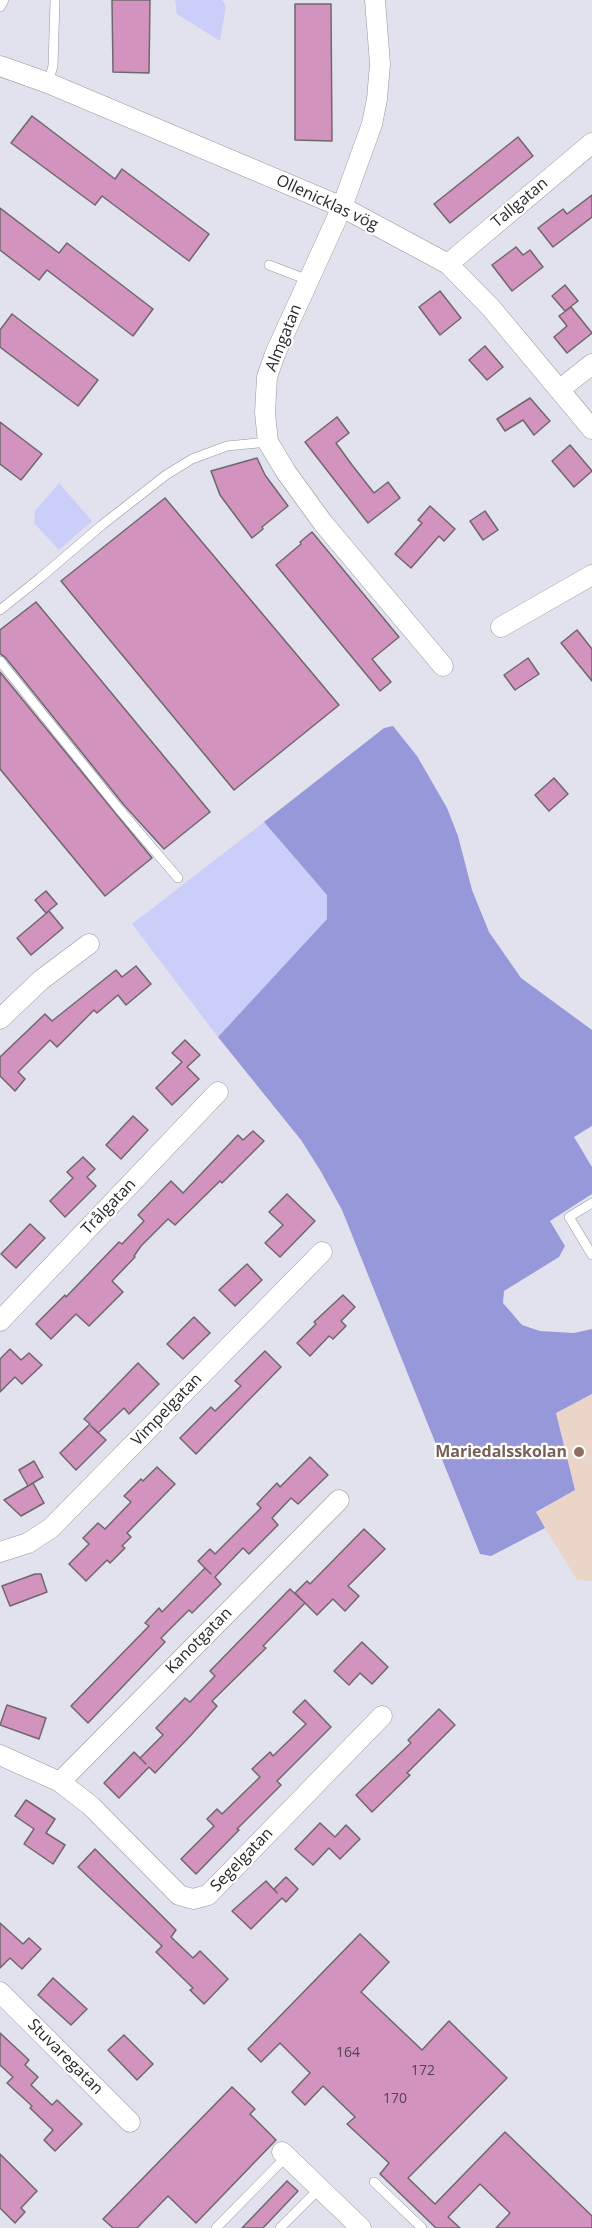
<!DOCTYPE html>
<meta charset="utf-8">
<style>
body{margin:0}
canvas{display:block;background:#e1e2ed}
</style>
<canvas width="592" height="2228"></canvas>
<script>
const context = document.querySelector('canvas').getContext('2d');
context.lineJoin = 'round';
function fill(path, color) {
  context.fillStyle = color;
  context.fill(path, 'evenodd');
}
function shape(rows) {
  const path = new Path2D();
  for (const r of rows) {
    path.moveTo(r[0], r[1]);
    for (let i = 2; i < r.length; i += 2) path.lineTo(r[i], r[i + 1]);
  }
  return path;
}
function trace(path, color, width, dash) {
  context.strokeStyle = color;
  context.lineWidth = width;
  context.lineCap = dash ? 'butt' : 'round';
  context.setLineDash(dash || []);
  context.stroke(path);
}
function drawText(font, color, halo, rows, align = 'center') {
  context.font = font + ' "Open Sans",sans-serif';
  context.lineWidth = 4.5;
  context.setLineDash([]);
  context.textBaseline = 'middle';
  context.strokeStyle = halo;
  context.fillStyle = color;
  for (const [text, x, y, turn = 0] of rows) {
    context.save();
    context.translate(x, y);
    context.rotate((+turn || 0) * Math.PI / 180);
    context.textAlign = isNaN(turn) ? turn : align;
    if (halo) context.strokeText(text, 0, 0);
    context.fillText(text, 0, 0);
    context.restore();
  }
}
const education = shape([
 [592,1394,592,1581,577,1580,536,1513,575,1490,556,1413]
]);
const green = shape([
 [175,0,222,0,226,6,220,41,177,14],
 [59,483,92,521,59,550,34,523,35,511],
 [264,822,327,895,327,919,218,1037,132,924]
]);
const forest = shape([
 [393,726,417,756,447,808,458,836,472,890,489,932,521,978,592,1030,592,1126,574,1137,592,1167,592,1194,550,1221,565,1246,559,1257,504,1291,503,1303,522,1325,540,1331,574,1333,592,1329,592,1394,556,1413,575,1490,536,1512,545,1528,491,1556,480,1554,342,1210,320,1170,301,1140,218,1037,327,919,327,895,264,822,384,728]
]);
const building = shape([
 [112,0,150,0,149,73,113,72,112,0],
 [295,4,331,4,332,141,295,140,295,4],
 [32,116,115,179,122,169,209,234,189,261,102,196,95,205,11,143,32,116],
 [518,137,533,156,450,223,434,204,518,137],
 [592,195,592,217,553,247,538,228,563,209,567,214,592,195],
 [0,208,59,253,67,243,153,309,133,336,47,270,39,280,0,250,0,208],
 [516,247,523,255,530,250,543,267,512,291,492,265,516,247],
 [565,285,578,301,565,311,552,296,565,285],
 [440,291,461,318,440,335,419,307,440,291],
 [571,307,592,333,567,353,554,337,567,326,559,316,571,307],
 [12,314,98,380,78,406,0,347,0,330,12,314],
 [485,346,503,367,487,380,469,360,485,346],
 [530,398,550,421,534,435,523,420,505,431,497,419,530,398],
 [337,417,349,433,336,443,352,465,374,493,388,482,400,498,368,523,305,442,337,417],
 [0,422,42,454,21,480,0,464,0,422],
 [570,445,592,471,574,487,552,461,570,445],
 [257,458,265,475,288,506,262,527,263,529,252,538,220,495,211,471,257,458],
 [165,498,339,705,234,790,61,581,165,498],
 [430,506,455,529,444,541,439,536,411,568,395,554,422,523,418,520,430,506],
 [485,511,498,530,483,540,470,521,485,511],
 [312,532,399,637,372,659,391,682,380,691,276,565,301,544,300,542,312,532],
 [36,602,210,812,164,849,124,805,5,657,0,654,0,630,36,602],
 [577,630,592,649,592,681,561,643,577,630],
 [528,658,539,674,515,690,504,675,528,658],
 [0,672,152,858,105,896,0,769,0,672],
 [554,778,568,794,549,811,535,795,554,778],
 [46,891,57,904,46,913,35,900,46,891],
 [49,911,63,928,31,955,17,938,49,911],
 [136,966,151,984,126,1005,118,995,97,1013,94,1010,57,1047,50,1040,18,1072,25,1079,15,1091,0,1076,0,1057,45,1014,52,1021,116,970,122,977,136,966],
 [185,1040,200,1055,187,1067,199,1079,172,1105,156,1088,182,1062,172,1053,185,1040],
 [133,1116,148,1130,121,1159,106,1145,133,1116],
 [253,1131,264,1141,222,1183,220,1181,175,1225,168,1219,141,1246,134,1256,135,1257,112,1281,123,1292,89,1326,76,1314,51,1339,36,1324,65,1295,66,1297,119,1242,122,1244,144,1221,138,1215,171,1181,183,1193,238,1135,243,1140,253,1131],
 [83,1157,95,1169,87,1177,96,1186,65,1217,50,1201,73,1178,67,1172,83,1157],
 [287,1194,315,1221,280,1257,265,1243,283,1225,269,1212,287,1194],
 [30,1224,45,1238,16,1268,1,1254,30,1224],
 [247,1264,262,1280,235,1306,219,1290,247,1264],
 [343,1295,355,1307,341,1321,346,1326,333,1339,329,1336,310,1356,297,1343,316,1324,314,1322,343,1295],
 [194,1317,210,1333,183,1359,167,1344,194,1317],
 [10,1349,21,1360,29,1353,42,1365,22,1384,15,1377,0,1392,0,1359,10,1349],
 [265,1351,281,1367,196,1454,180,1438,211,1407,215,1411,241,1386,235,1381,265,1351],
 [138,1363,159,1384,129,1414,124,1408,98,1433,91,1426,106,1440,76,1470,60,1453,90,1424,84,1419,138,1363],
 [310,1457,328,1475,298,1504,291,1498,272,1518,278,1525,249,1554,243,1548,215,1577,221,1584,192,1613,189,1610,161,1638,165,1642,88,1723,71,1706,149,1626,145,1623,159,1608,162,1612,205,1568,211,1574,198,1561,210,1549,215,1554,261,1508,257,1504,277,1483,280,1487,310,1457],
 [34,1461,43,1477,28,1486,19,1470,34,1461],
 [157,1467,175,1484,127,1533,131,1537,122,1546,125,1548,110,1563,107,1560,86,1581,69,1564,89,1544,83,1538,98,1523,105,1529,131,1502,124,1496,141,1479,143,1481,157,1467],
 [33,1483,44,1503,21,1516,4,1500,33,1483],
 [364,1529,385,1549,348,1586,359,1596,345,1611,333,1599,317,1615,295,1593,307,1581,310,1584,364,1529],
 [35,1574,41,1574,47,1592,10,1606,2,1586,35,1574],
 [290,1589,305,1603,263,1646,266,1648,212,1701,217,1706,192,1734,155,1773,149,1767,119,1798,104,1783,134,1752,146,1764,140,1758,163,1735,156,1728,185,1698,190,1702,215,1676,210,1671,290,1589],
 [362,1642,388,1667,372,1684,360,1673,349,1685,334,1671,362,1642],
 [305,1700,331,1727,277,1781,281,1785,237,1829,239,1830,196,1874,181,1859,214,1826,207,1819,217,1809,222,1814,260,1777,252,1769,270,1752,273,1756,306,1724,293,1712,305,1700],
 [7,1705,46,1718,39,1739,0,1725,7,1705],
 [439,1709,455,1725,407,1773,410,1775,372,1812,356,1795,411,1743,408,1740,439,1709],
 [26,1800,55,1819,46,1833,65,1845,53,1864,24,1844,34,1829,15,1816,26,1800],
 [320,1823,335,1837,346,1825,360,1839,340,1859,329,1848,313,1865,295,1849,320,1823],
 [95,1849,176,1930,171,1937,193,1958,200,1951,228,1979,204,2004,190,1990,193,1988,156,1952,162,1946,78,1867,95,1849],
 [286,1877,298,1889,286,1902,282,1898,251,1929,232,1911,266,1881,277,1893,274,1889,286,1877],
 [0,1923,23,1944,29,1938,41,1949,22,1969,10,1958,0,1968,0,1923],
 [360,1934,389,1962,361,1992,422,2050,449,2021,507,2078,408,2178,435,2204,505,2132,592,2216,592,2228,496,2228,510,2213,480,2184,448,2217,460,2228,436,2228,380,2174,389,2163,347,2124,355,2117,323,2086,305,2105,292,2092,310,2073,280,2043,261,2062,248,2049,360,1934],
 [53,1978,87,2009,71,2025,38,1995,53,1978],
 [0,2033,29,2060,25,2065,38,2077,31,2085,52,2105,57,2100,82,2124,55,2151,44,2140,53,2130,30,2108,32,2106,7,2083,13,2077,0,2065,0,2033],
 [124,2035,153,2064,137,2080,108,2050,124,2035],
 [232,2087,255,2109,250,2114,276,2140,196,2223,168,2196,137,2228,113,2228,103,2219,232,2087],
 [0,2154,37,2191,21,2208,25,2212,15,2223,0,2208,0,2154],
 [287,2181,298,2191,263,2228,242,2228,287,2181]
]);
const service = shape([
 [0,7,4,0],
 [48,83,53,66,55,0],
 [269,265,308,280],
 [0,610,40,578,102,525,166,475,192,459,227,446,268,442],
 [0,661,119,809,178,878],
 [592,1203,569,1217,592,1255],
 [374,2182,422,2228],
 [216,2228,287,2156],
 [280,2228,320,2188]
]);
const minor = shape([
 [375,0,380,64,377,99,372,124,342,207,275,354,267,377,265,413,268,442,286,472,323,523,443,666],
 [0,66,48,83,342,207,448,264,491,308,592,429],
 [448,264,592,143],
 [559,390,592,364],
 [501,627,592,575],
 [0,1019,41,980,89,944],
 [0,1321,218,1092],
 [0,1552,28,1543,51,1528,322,1252],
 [0,1755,60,1782,91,1806,179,1895,193,1899,208,1895,382,1716],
 [60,1782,339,1500],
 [0,1992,130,2122],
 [282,2152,361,2228]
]);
const markers = [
 [579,1452,6,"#8d6e63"]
];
const numberNames = [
 ["164",348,2053],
 ["172",423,2071],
 ["170",395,2099]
];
const streetNames = [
 ["Ollenicklas vög",327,203,25],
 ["Tallgatan",520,203,-40],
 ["Almgatan",284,338,-68],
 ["Trålgatan",109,1207,-46],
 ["Vimpelgatan",167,1410,-46],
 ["Kanotgatan",199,1641,-45],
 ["Segelgatan",242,1860,-46],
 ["Stuvaregatan",65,2057,45]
];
const educationNames = [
 ["Mariedalsskolan",567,1452]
];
fill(education, '#ebd4c8');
fill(green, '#cccefa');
fill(forest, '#9698da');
fill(building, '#d393bf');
trace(building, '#70676d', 1.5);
trace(service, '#9596a0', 10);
trace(minor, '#9596a0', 21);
trace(service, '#fff', 9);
trace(minor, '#fff', 20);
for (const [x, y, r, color] of markers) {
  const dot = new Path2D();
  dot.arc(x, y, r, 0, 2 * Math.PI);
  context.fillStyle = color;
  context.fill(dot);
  trace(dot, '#fff', 2);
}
drawText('14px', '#544452', null, numberNames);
drawText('16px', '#29292d', '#fff', streetNames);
drawText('bold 16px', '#785e54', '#fff', educationNames, 'right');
</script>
